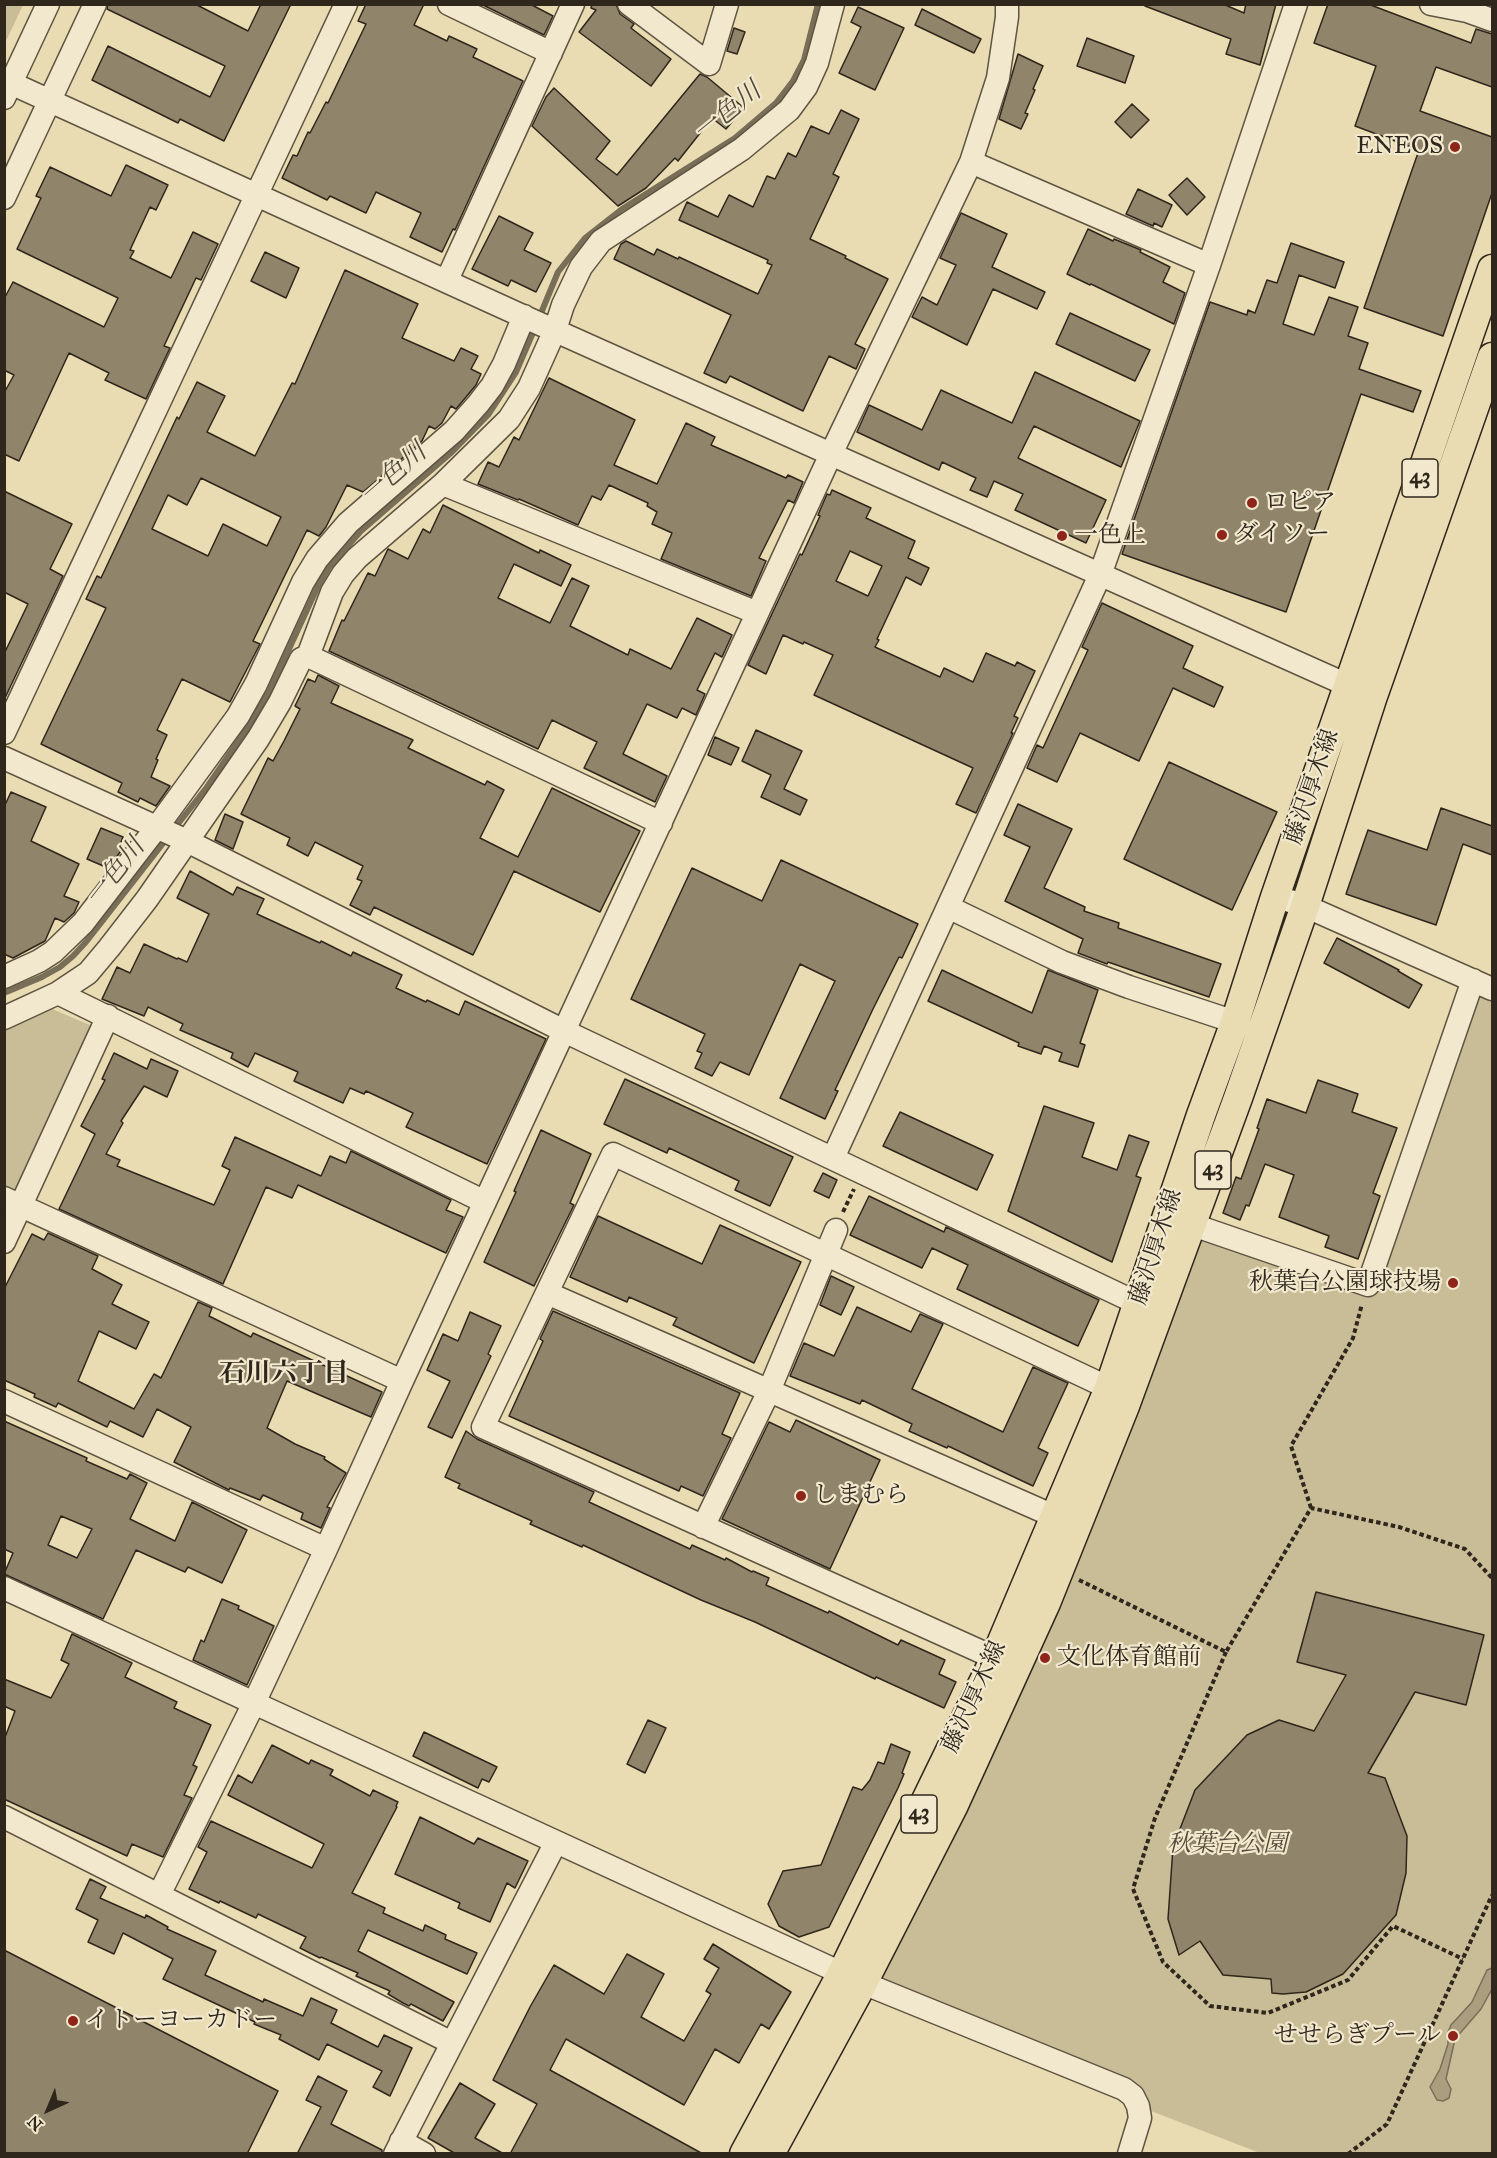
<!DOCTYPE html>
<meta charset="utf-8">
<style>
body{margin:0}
#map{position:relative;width:1497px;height:2158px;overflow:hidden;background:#e9dcb2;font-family:"IM FELL Great Primer",serif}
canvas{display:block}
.frame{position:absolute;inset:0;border:6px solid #2f261c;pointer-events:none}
.north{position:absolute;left:18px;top:2080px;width:60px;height:60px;-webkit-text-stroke:4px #f1e8cd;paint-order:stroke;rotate:224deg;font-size:16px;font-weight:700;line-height:24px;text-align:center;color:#2f261c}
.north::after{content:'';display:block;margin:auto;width:21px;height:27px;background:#2f261c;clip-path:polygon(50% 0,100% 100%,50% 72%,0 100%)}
</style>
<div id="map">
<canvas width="1497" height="2158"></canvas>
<div class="frame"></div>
<div class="north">N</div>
</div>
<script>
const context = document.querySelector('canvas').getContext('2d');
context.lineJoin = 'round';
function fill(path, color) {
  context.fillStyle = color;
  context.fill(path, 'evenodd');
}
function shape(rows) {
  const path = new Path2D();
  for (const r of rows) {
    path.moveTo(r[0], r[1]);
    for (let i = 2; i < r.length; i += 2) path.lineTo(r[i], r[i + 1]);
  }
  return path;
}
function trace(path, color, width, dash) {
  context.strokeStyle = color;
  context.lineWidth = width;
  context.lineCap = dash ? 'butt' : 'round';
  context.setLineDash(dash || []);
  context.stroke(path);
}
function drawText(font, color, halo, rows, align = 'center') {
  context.font = font + ' "IM FELL Great Primer","Noto Serif JP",serif';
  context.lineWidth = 4.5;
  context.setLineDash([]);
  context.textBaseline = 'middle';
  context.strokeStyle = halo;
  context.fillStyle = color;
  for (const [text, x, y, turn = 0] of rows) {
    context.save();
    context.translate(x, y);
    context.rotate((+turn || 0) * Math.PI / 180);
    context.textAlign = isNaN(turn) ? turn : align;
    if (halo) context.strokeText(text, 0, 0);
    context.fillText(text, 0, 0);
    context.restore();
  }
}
const green = shape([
 [4,5,23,5,7,39,5,40],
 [1473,980,1492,989,1492,2153,1260,2153,1138,2106,863,1983,1193,1225,1368,1285],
 [50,1008,92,1026,17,1192,5,1186,4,1026]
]);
const water = shape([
 [1492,1968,1492,1989,1481,2009,1455,2039,1446,2079,1451,2089,1449,2098,1443,2101,1437,2100,1430,2087,1440,2069,1448,2044,1448,2032,1451,2025,1472,2002,1487,1970,1492,1968]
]);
const stream = shape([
 [539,318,558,272,585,238,622,209,735,138,776,103,793,81,804,60,818,4],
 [174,829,207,787,250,724,271,688,318,586,329,567,361,531,452,452,488,415,516,372,535,328],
 [4,993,42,977,60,967,73,956,86,942,168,837]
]);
const building = shape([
 [108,4,195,4,248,31,261,4,291,4,224,141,180,119,178,123,92,80,108,46,210,97,225,66,107,9,108,4],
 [366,4,424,4,414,25,447,41,449,36,477,49,473,57,523,81,455,230,453,229,442,252,410,237,421,213,376,192,366,213,330,196,327,200,282,178,293,155,297,156,308,132,310,133,326,102,328,103,366,24,358,21,366,4],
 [481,4,530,4,553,16,544,35,481,4],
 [592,4,616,4,620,14,634,24,631,28,671,59,651,86,579,32,596,10,591,8,592,4],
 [1145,4,1223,4,1244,13,1246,4,1276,4,1260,65,1226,54,1231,39,1145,6,1145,4],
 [1328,4,1368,4,1471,43,1476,29,1492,34,1492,87,1436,67,1420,111,1492,137,1492,193,1443,336,1364,308,1419,150,1355,126,1376,66,1314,43,1328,4],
 [858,7,904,28,875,90,839,73,861,27,851,22,858,7],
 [922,9,981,39,974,53,915,25,922,9],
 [734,28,745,32,737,54,727,51,734,28],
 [1087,38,1134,56,1125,83,1077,66,1087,38],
 [1018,54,1043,66,1033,89,1035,90,1025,113,1028,114,1021,129,999,119,1018,54],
 [700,74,707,77,744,108,726,129,712,118,678,161,675,158,646,188,618,206,532,126,546,97,554,88,610,141,596,159,617,175,700,74],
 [1132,104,1149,120,1131,138,1115,122,1132,104],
 [841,110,859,119,833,174,839,177,810,239,846,256,845,258,888,279,855,344,865,349,856,369,829,356,803,411,730,376,726,383,704,373,731,315,614,259,621,244,626,241,654,255,657,249,678,259,679,257,758,294,772,265,767,263,768,260,679,220,687,202,718,217,729,195,753,207,767,176,775,179,788,153,796,157,811,126,829,134,841,110],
 [126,165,168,185,156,210,150,207,130,250,134,251,130,258,171,278,193,232,218,244,201,280,196,278,164,346,170,348,146,399,105,380,109,373,69,353,19,461,4,454,4,393,14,375,4,370,4,299,13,282,104,327,118,298,17,249,41,198,36,196,50,167,111,196,126,165],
 [1187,178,1205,197,1187,215,1169,195,1187,178],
 [1138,189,1172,205,1162,227,1154,223,1153,226,1126,214,1138,189],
 [961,213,1007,234,992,267,1045,292,1037,309,993,289,967,345,912,317,922,297,937,305,956,265,940,258,961,213],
 [499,216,533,233,524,250,551,263,536,292,511,280,508,286,472,269,499,216],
 [1088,229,1113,241,1114,239,1141,250,1140,252,1170,267,1163,282,1185,293,1174,324,1091,284,1090,285,1067,274,1088,229],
 [1291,243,1344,262,1335,288,1299,275,1283,324,1314,335,1329,297,1358,307,1348,336,1368,343,1359,369,1421,391,1413,412,1361,394,1286,612,1122,554,1210,302,1247,315,1248,310,1255,313,1267,280,1277,283,1291,243],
 [265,252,299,268,286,298,251,281,265,252],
 [345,270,418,304,402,338,454,361,461,348,478,356,471,369,481,374,476,385,456,409,451,406,442,423,435,429,429,426,422,441,398,462,393,459,388,471,363,492,347,485,326,527,319,536,307,530,253,641,260,644,230,702,182,679,157,730,167,735,156,759,158,760,151,777,170,786,156,806,140,798,138,802,118,792,122,783,41,744,106,608,86,599,97,576,101,578,177,417,179,419,197,382,225,396,207,432,255,456,292,383,295,384,345,270],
 [201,478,281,517,267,546,223,524,208,556,152,529,168,495,187,505,201,478],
 [1070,313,1150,350,1135,381,1056,344,1070,313],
 [1035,372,1140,421,1121,467,1034,426,1018,458,1106,500,1086,543,1015,510,1023,494,994,481,987,497,970,490,976,478,942,462,939,470,857,432,869,405,922,430,941,390,1012,423,1035,372],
 [549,378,635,420,614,465,657,484,686,423,715,437,711,445,786,478,788,475,803,482,794,503,788,500,759,558,766,561,751,596,661,559,672,533,652,524,657,512,647,506,648,503,609,485,601,500,592,496,578,525,519,499,518,500,478,484,488,462,499,467,514,437,519,440,549,378],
 [832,490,871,508,866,518,915,541,908,558,929,568,921,585,906,577,877,639,879,640,875,647,940,677,944,668,973,682,986,653,1015,666,1017,662,1035,671,1014,716,1018,718,1011,733,1013,733,976,813,956,804,973,768,814,695,833,655,804,642,803,644,783,635,766,674,748,665,800,554,802,555,820,516,818,515,827,494,830,495,832,490],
 [850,551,882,566,868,596,836,581,850,551],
 [4,491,72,524,50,569,63,576,4,700,4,654,28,604,4,592,4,491],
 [443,505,539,553,540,550,571,565,561,586,514,564,498,598,550,623,572,578,589,586,570,626,628,655,630,649,671,669,697,618,732,635,722,657,715,653,697,690,705,694,696,715,682,708,677,718,647,704,623,754,667,776,655,802,584,768,597,742,552,720,538,749,329,651,342,620,344,621,368,573,375,576,388,549,408,559,423,529,430,533,443,505],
 [1102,603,1193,646,1183,668,1223,687,1214,707,1173,688,1139,761,1080,733,1057,782,1027,768,1037,745,1043,748,1088,650,1082,647,1102,603],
 [318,675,339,686,331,703,413,740,408,748,485,785,487,781,504,790,480,838,518,857,552,788,640,831,600,912,514,871,473,955,374,907,370,915,350,905,362,881,357,879,363,866,315,842,308,856,287,845,290,838,241,814,268,758,273,761,284,741,300,709,295,706,308,679,315,682,318,675],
 [756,730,802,751,784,789,807,800,800,815,761,797,771,775,742,761,756,730],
 [715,737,739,748,731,765,708,755,715,737],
 [1169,762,1277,812,1232,910,1124,859,1169,762],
 [11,792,46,807,31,841,79,864,64,896,79,902,74,913,64,922,55,918,45,941,13,958,4,954,4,807,11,792],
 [1018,804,1072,829,1044,888,1085,907,1084,911,1119,923,1118,928,1221,964,1209,997,1108,962,1107,964,1078,953,1083,939,1005,901,1030,847,1004,835,1018,804],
 [1441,808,1492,826,1492,855,1463,844,1436,925,1346,894,1368,830,1427,850,1441,808],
 [225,814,243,822,233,849,215,840,225,814],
 [101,828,123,837,119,847,122,849,121,851,108,868,87,859,101,828],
 [781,860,918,924,902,958,899,957,873,1009,835,1090,838,1091,825,1119,780,1098,835,981,800,964,749,1075,720,1062,712,1076,695,1068,702,1053,697,1051,705,1034,631,999,692,868,762,901,781,860],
 [190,871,233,895,237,887,264,899,257,914,320,943,321,941,351,956,353,952,402,975,396,988,426,1002,427,1000,459,1015,465,1001,546,1039,487,1164,406,1127,413,1113,366,1091,364,1094,350,1088,343,1103,294,1081,298,1072,255,1053,248,1067,231,1058,233,1053,180,1030,183,1024,148,1007,144,1016,102,999,117,967,130,973,144,944,177,959,178,958,187,962,209,914,177,898,190,871],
 [1337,938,1399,970,1398,971,1422,985,1409,1008,1324,963,1337,938],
 [942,970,1032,1013,1048,970,1098,990,1080,1043,1085,1045,1078,1067,1059,1061,1062,1053,1044,1046,1041,1054,1018,1046,1019,1043,928,1001,942,970],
 [114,1053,147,1069,151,1059,178,1071,167,1097,144,1086,121,1121,123,1123,106,1154,120,1160,117,1166,214,1205,230,1170,222,1166,235,1137,321,1176,330,1156,346,1163,351,1151,451,1200,446,1210,463,1217,446,1253,298,1185,292,1198,266,1187,223,1284,59,1209,95,1134,81,1126,105,1080,102,1079,114,1053],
 [625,1079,793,1157,770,1206,735,1190,739,1181,669,1148,667,1153,604,1124,625,1079],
 [1318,1080,1358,1094,1352,1112,1397,1128,1373,1193,1380,1196,1358,1259,1325,1247,1329,1236,1279,1217,1294,1175,1265,1164,1249,1206,1246,1205,1240,1220,1223,1213,1236,1177,1241,1179,1259,1129,1257,1128,1267,1099,1306,1113,1318,1080],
 [1044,1106,1094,1123,1082,1157,1117,1170,1129,1135,1149,1142,1136,1176,1141,1178,1112,1262,1008,1211,1044,1106],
 [900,1112,993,1155,977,1190,883,1146,900,1112],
 [541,1130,591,1154,570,1203,574,1205,534,1286,484,1262,516,1192,514,1191,541,1130],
 [823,1173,837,1180,829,1198,814,1191,823,1173],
 [869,1196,944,1232,946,1227,1099,1300,1078,1346,957,1289,968,1265,932,1248,922,1268,850,1235,869,1196],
 [598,1216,702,1264,720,1225,801,1262,754,1363,673,1325,677,1318,629,1297,627,1302,570,1277,598,1216],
 [48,1233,98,1256,92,1269,122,1285,112,1304,149,1322,136,1349,99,1331,78,1381,134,1409,154,1374,161,1378,198,1302,212,1308,209,1316,251,1337,253,1333,382,1392,371,1417,287,1381,267,1428,295,1444,325,1457,324,1459,346,1473,327,1507,330,1508,321,1528,301,1519,303,1513,263,1495,260,1500,230,1488,229,1490,174,1462,191,1427,157,1409,143,1437,110,1421,107,1427,58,1403,56,1407,34,1397,35,1394,4,1380,4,1289,32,1234,44,1240,48,1233],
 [831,1276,854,1287,841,1315,820,1305,831,1276],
 [857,1307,911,1332,920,1314,943,1324,912,1389,1003,1432,1033,1367,1068,1383,1038,1448,1048,1453,1033,1486,948,1446,947,1448,909,1431,912,1424,862,1400,860,1404,790,1376,804,1343,834,1356,857,1307],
 [553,1311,740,1393,722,1434,731,1438,703,1496,681,1486,679,1491,509,1416,543,1341,540,1339,553,1311],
 [470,1312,501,1326,488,1354,491,1356,452,1438,428,1427,450,1381,427,1370,443,1334,458,1341,470,1312],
 [796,1420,880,1460,830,1569,722,1519,769,1422,790,1432,796,1420],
 [4,1421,87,1458,86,1461,127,1479,130,1474,147,1483,130,1519,175,1541,192,1502,247,1530,222,1583,188,1567,185,1572,136,1550,103,1619,4,1574,13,1553,4,1549,4,1421],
 [61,1516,92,1529,77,1558,48,1545,61,1516],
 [466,1431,477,1439,594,1492,589,1502,690,1549,692,1545,725,1560,726,1558,752,1572,753,1571,769,1578,766,1585,828,1613,829,1611,898,1645,901,1640,945,1660,939,1674,956,1682,944,1708,876,1677,875,1679,755,1622,701,1600,583,1545,582,1547,530,1524,532,1521,458,1488,460,1484,445,1477,466,1431],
 [1316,1592,1484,1635,1466,1705,1415,1692,1368,1773,1385,1778,1407,1836,1406,1873,1396,1915,1343,1974,1306,1992,1283,1994,1272,1993,1271,1979,1223,1975,1200,1941,1179,1955,1168,1919,1173,1847,1195,1790,1247,1735,1279,1720,1314,1731,1346,1675,1297,1662,1316,1592],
 [222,1599,239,1606,238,1609,274,1626,247,1685,193,1660,201,1640,204,1642,222,1599],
 [72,1634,132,1663,125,1677,177,1702,174,1708,211,1725,193,1765,197,1767,184,1795,192,1798,163,1857,132,1844,127,1856,4,1799,4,1740,15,1711,4,1706,4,1679,51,1698,69,1664,61,1660,72,1634],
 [648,1720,666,1728,645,1773,627,1764,648,1720],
 [424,1732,497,1767,489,1782,482,1779,478,1788,413,1756,424,1732],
 [891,1744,910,1752,902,1773,904,1774,898,1788,829,1927,799,1937,779,1926,768,1904,783,1871,821,1865,853,1787,862,1790,870,1780,878,1762,884,1764,891,1744],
 [272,1745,309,1764,311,1760,333,1770,330,1775,370,1796,373,1790,398,1802,396,1806,397,1807,352,1893,385,1908,383,1913,423,1931,425,1925,446,1935,445,1939,477,1953,467,1974,368,1930,358,1951,454,2002,443,2021,411,2004,409,2006,403,2003,388,1994,390,1991,356,1976,358,1973,321,1957,320,1958,300,1948,306,1937,258,1914,256,1918,220,1901,219,1903,189,1889,207,1852,198,1847,211,1821,312,1868,324,1844,228,1795,238,1775,252,1783,272,1745],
 [420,1817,474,1844,478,1838,528,1861,515,1888,507,1883,490,1922,458,1908,460,1903,395,1874,420,1817],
 [90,1879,106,1887,100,1898,145,1918,146,1915,168,1927,167,1929,216,1951,205,1975,263,2002,264,1999,303,2016,311,1998,337,2010,331,2023,378,2047,384,2035,412,2048,390,2096,373,2087,382,2071,327,2044,319,2060,279,2039,281,2035,254,2024,255,2022,163,1979,173,1959,123,1933,114,1954,88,1942,98,1920,76,1909,90,1879],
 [713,1944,791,1992,769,2029,761,2024,739,2063,715,2049,684,2105,566,2039,550,2070,703,2154,510,2154,537,2104,493,2080,530,2007,554,1965,604,1994,627,1954,664,1974,641,2017,684,2041,711,1994,706,1991,719,1968,704,1959,713,1944],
 [4,1950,278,2091,247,2154,4,2154,4,1950],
 [318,2076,347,2091,331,2124,382,2150,382,2154,297,2154,321,2107,306,2100,318,2076],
 [460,2083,495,2104,475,2138,504,2154,456,2154,428,2138,460,2083]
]);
const path = shape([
 [843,1212,854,1189],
 [1311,1508,1291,1446,1353,1338,1362,1304],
 [1079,1580,1226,1652,1311,1508,1399,1527,1465,1549,1492,1578],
 [1226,1652,1155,1818,1133,1889,1163,1962,1210,2006,1268,2013,1348,1980,1393,1926,1463,1959],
 [1348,2154,1387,2124,1492,1895]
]);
const minor = shape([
 [449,4,551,53],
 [629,4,709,64,727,4],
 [1431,4,1467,11,1492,20],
 [4,80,529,319,1363,692],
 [4,98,48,4],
 [971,162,1209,265],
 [4,198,95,4],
 [447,280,573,4],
 [443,484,757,613],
 [308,656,661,823],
 [4,733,346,4],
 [4,758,187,841,564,1031,1139,1304],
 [1290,901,1305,906,1492,989],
 [948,907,1062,962,1129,987,1235,1022],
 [4,977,39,961,53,952,83,923,157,827,238,716,256,684,303,582,317,559,348,523,454,431,478,404,492,386,504,364,524,316],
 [58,993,485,1202],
 [4,1018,58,993,88,973,109,948,147,899,258,739,280,702,301,659,308,656,332,592,343,574,357,558,443,484,509,419,529,388,555,330,563,305,581,267,601,241,742,149,789,110,806,87,817,63,833,4],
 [833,1158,1100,575,1209,265,1296,4],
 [4,1198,402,1381],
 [1193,1225,1368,1285,1473,980],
 [4,1242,108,1016],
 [547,1293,1056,1517],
 [4,1401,326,1549],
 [703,1527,769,1391,836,1230],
 [4,1588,863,1983,1124,2089,1133,2096,1138,2106,1140,2118,1129,2154],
 [995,1658,483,1427,613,1154,1109,1388],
 [4,1817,452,2043],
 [159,1895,254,1703,326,1549,402,1381,831,454,971,162,998,78,1007,17,1007,4],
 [401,2141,424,2154],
 [395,2154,556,1842]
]);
const major = shape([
 [744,2154,842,1973,995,1658,1109,1388,1201,1115,1235,1022,1275,897,1492,269],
 [770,2154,863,1983,953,1807,1046,1603,1125,1406,1238,1098,1305,906,1373,696,1492,357]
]);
const markers = [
 [1455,147,6,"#8f2418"],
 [1252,503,6,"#8f2418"],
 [1222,535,6,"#8f2418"],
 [1062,536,6,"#8f2418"],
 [1453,1283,6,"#8f2418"],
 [801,1496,6,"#8f2418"],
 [1045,1658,6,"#8f2418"],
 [73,2021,6,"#8f2418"],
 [1453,2036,6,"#8f2418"]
];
const shields = [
 [1420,478,36],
 [1213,1170,36],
 [919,1814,36]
];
const shieldNames = [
 ["43",1420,478],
 ["43",1213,1170],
 ["43",919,1814]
];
const poiNames = [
 ["ENEOS",1443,147,"right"],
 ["ロピア",1264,503],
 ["ダイソー",1234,535],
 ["一色上",1074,536],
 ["秋葉台公園球技場",1441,1283,"right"],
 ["しまむら",813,1496],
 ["文化体育館前",1057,1658],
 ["イトーヨーカドー",85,2021],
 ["せせらぎプール",1441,2036,"right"]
];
const streetNames = [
 ["藤沢厚木線",1313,787,-71],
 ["藤沢厚木線",1157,1247,-72],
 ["藤沢厚木線",975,1697,-65]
];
const parkNames = [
 ["秋葉台公園",1227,1845]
];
const waterNames = [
 ["一色川",728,113,-39],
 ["一色川",394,475,-41],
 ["一色川",116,873,-52]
];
const neighbourhoodNames = [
 ["石川六丁目",284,1375]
];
fill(green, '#c9bd98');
fill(water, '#aa9e7f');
trace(water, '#796e57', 1.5);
trace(stream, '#796e57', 6);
fill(building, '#90856a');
trace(building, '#2f261c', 1.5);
trace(minor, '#5e5442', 25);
trace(major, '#2f261c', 31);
trace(path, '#2f261c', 4, [4.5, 3]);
trace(minor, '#f1e8cd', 22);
trace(major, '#e9dcb2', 28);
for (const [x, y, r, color] of markers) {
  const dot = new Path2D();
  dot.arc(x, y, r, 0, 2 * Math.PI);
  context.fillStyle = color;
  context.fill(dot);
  trace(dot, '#f1e8cd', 2);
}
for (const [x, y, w] of shields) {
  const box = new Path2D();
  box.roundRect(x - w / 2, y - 19, w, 38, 4.5);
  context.fillStyle = '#f1e8cd';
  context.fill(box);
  trace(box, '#2f261c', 1.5);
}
drawText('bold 22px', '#2f261c', null, shieldNames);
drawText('24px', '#2f261c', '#f1e8cd', poiNames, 'left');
drawText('24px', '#2f261c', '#f1e8cd', streetNames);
drawText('italic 24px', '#564c3b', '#f1e8cd', parkNames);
drawText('italic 26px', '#544a3a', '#f1e8cd', waterNames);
drawText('bold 26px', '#2f261c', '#f1e8cd', neighbourhoodNames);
</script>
